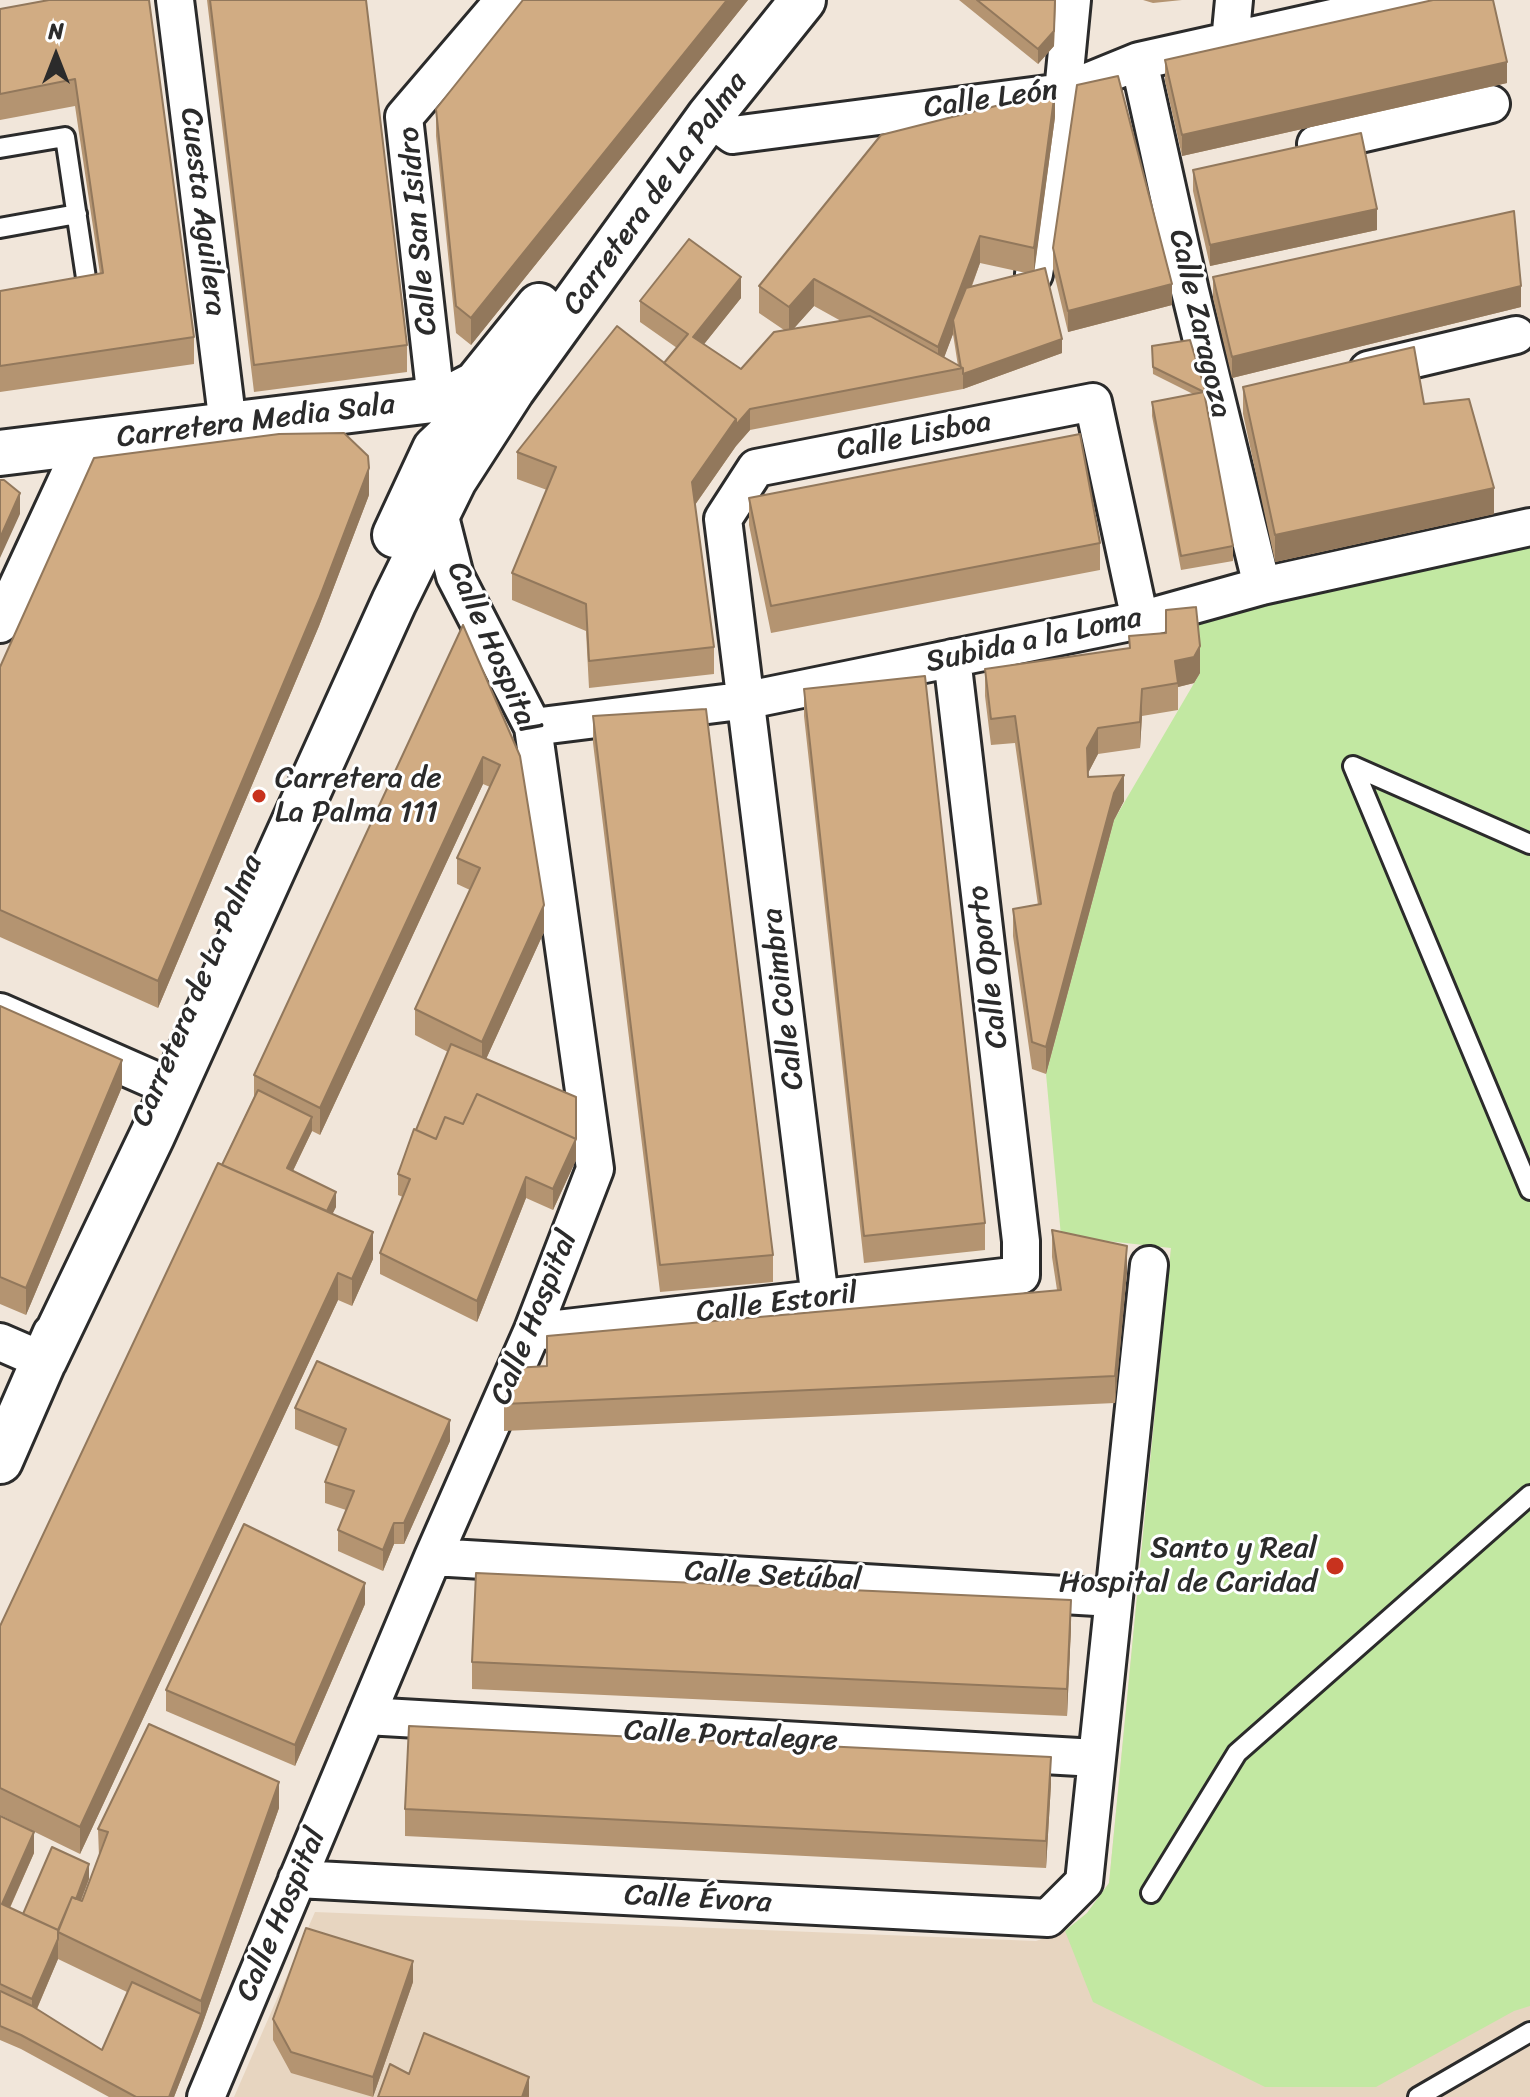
<!DOCTYPE html>
<meta charset="utf-8">
<style>
body{margin:0}
#map{position:relative;width:1530px;height:2097px;overflow:hidden;background:#f1e6da;font-family:Sriracha,sans-serif}
canvas{display:block}
.north{position:absolute;left:16px;top:16px;width:80px;height:80px;-webkit-text-stroke:6px #fff;paint-order:stroke;rotate:0deg;font-size:22px;font-weight:700;line-height:32px;text-align:center;color:#2b2b2b}
.north::after{content:'';display:block;margin:auto;width:28px;height:36px;background:#2b2b2b;clip-path:polygon(50% 0,100% 100%,50% 72%,0 100%)}
</style>
<div id="map">
<canvas width="1530" height="2097"></canvas>
<div class="north">N</div>
</div>
<script>
const context = document.querySelector('canvas').getContext('2d');
context.lineJoin = 'round';
function fill(path, color) {
  context.fillStyle = color;
  context.fill(path, 'evenodd');
}
function shape(rows) {
  const path = new Path2D();
  for (const r of rows) {
    path.moveTo(r[0], r[1]);
    for (let i = 2; i < r.length; i += 2) path.lineTo(r[i], r[i + 1]);
  }
  return path;
}
function trace(path, color, width, dash) {
  context.strokeStyle = color;
  context.lineWidth = width;
  context.lineCap = dash ? 'butt' : 'round';
  context.setLineDash(dash || []);
  context.stroke(path);
}
function drawText(font, color, halo, rows, align = 'center') {
  context.font = font + ' Sriracha,sans-serif';
  context.lineWidth = 6;
  context.setLineDash([]);
  context.textBaseline = 'middle';
  context.strokeStyle = halo;
  context.fillStyle = color;
  for (const [text, x, y, turn = 0] of rows) {
    context.save();
    context.translate(x, y);
    context.rotate((+turn || 0) * Math.PI / 180);
    context.textAlign = isNaN(turn) ? turn : align;
    if (halo) context.strokeText(text, 0, 0);
    context.fillText(text, 0, 0);
    context.restore();
  }
}
const built = shape([
 [1530,542,1530,2097,234,2097,315,1912,1036,1941,1065,1931,1087,1913,1109,1883,1171,1248]
]);
const green = shape([
 [1530,542,1530,2006,1514,2011,1376,2087,1265,2087,1093,2002,1065,1931,1087,1913,1109,1883,1171,1248,1061,1236,1046,1074,1114,820,1200,673,1195,616]
]);
const lane = shape([
 [0,148,65,137,89,298],
 [0,228,77,214],
 [1530,844,1353,766,1530,1190],
 [1151,1893,1237,1753,1530,1495],
 [1418,2097,1530,2032]
]);
const street = shape([
 [175,0,228,425],
 [1230,42,1234,0],
 [1139,61,1190,291,1262,586],
 [709,117,733,135,1063,92,1139,61,1413,0],
 [1316,144,1491,104],
 [1034,274,1063,92,1072,0],
 [1368,370,1516,335],
 [436,400,404,117,504,0],
 [0,624,84,443],
 [533,727,748,700,1140,620,1262,586,1530,527],
 [0,1012,159,1082],
 [820,1299,723,519,756,468,1093,402,1140,620],
 [532,1332,1021,1275,1021,1241,952,658],
 [0,1342,44,1361],
 [433,1557,1113,1598],
 [366,1716,1096,1758],
 [297,1879,1048,1918,1084,1882,1149,1265],
 [206,2097,433,1557,532,1332,595,1169,533,727,455,576,438,509]
]);
const secondary = shape([
 [449,398,476,384,539,306],
 [0,453,506,391],
 [395,535,435,449,455,430,490,411],
 [44,1361,152,1136,394,602,454,480,512,390,709,117,803,0],
 [0,1461,55,1335]
]);
const wall = shape([
 [49,0,194,337,194,364,0,392,0,291,100,274,75,106,0,120,0,9],
 [207,0,366,0,407,345,407,372,254,392],
 [523,0,748,0,471,345,456,333,436,136,436,109],
 [959,0,1056,0,1054,46,1038,64],
 [1143,0,1182,0,1153,3],
 [1165,60,1507,83,1182,156,1165,81],
 [1055,117,1034,271,1062,353,963,389,750,430,736,446,695,505,714,647,714,674,589,688,586,631,512,600,512,573,547,490,517,479,517,452,664,363,677,348,640,322,640,301,741,298,704,344,741,369,784,330,759,313,759,286],
 [980,263,1026,273,972,286],
 [814,306,841,321,793,329],
 [953,334,958,366,944,357],
 [1193,170,1377,230,1210,266,1193,191],
 [1053,248,1172,305,1068,332,1053,269],
 [1213,277,1521,307,1232,378,1213,298],
 [1152,346,1206,393,1206,401,1233,546,1233,561,1181,570,1152,416,1152,402,1193,394,1153,374],
 [1243,387,1424,404,1494,514,1275,562,1243,414],
 [369,495,319,626,158,1008,0,937,0,667],
 [749,498,1100,543,1100,570,771,633,749,525],
 [463,625,544,932,486,1059,576,1160,553,1210,526,1198,477,1322,380,1274,380,1253,403,1197,398,1195,398,1174,448,1052,415,1035,415,1009,470,890,457,884,457,858,490,787,483,784,320,1135,312,1131,293,1171,336,1207,332,1214,373,1259,352,1306,338,1300,80,1854,0,1815,0,1626,254,1097,254,1075],
 [1129,636,1200,673,1194,683,1178,687,1178,710,1142,716,1140,748,1098,754,1088,773,1088,777,1124,801,1114,820,1046,1074,1032,1069,1013,936,1013,909,1038,905,1015,743,991,745,985,696,985,669,1129,648],
 [804,689,985,1223,985,1250,864,1263,804,716],
 [593,716,773,1255,773,1282,660,1292,593,743],
 [0,1006,122,1087,26,1315,0,1304],
 [1052,1230,1127,1272,1115,1403,504,1431,504,1404,547,1366,1057,1290,1052,1257],
 [295,1408,450,1441,404,1544,394,1544,383,1571,338,1551,338,1530,346,1510,325,1503,325,1482,339,1447,295,1429],
 [365,1604,295,1766,166,1711,166,1690],
 [1071,1627,1067,1716,472,1689,472,1662],
 [1051,1784,1046,1868,405,1836,405,1809],
 [279,1808,201,2028,174,2097,109,2097,21,2049,0,2040,0,1816,34,1853,10,1908,23,1914,89,1879,81,1901,82,1901,99,1856,98,1829],
 [58,1959,127,1992,102,2050,37,2009],
 [413,1982,373,2097,291,2073,273,2040,273,2019]
]);
const shadedWall = shape([
 [727,0,748,0,471,345,471,318],
 [1055,0,1054,46,1038,64,1038,49],
 [1507,62,1507,83,1182,156,1182,135],
 [1055,91,1055,117,1034,274,1034,248],
 [1377,209,1377,230,1210,266,1210,245],
 [980,236,980,263,955,330,953,320,953,334,938,374,938,347],
 [741,277,741,298,693,358,693,337],
 [814,279,814,306,789,334,789,307],
 [1172,284,1172,305,1068,332,1068,311],
 [1521,286,1521,307,1232,378,1232,357],
 [1062,339,1062,353,963,389,963,374],
 [750,409,750,430,736,446,736,425],
 [736,419,736,446,692,509,692,482],
 [369,468,369,495,319,626,158,1008,158,981],
 [1494,488,1494,514,1275,562,1275,535],
 [20,493,20,514,0,558,0,538],
 [1200,646,1200,673,1194,683,1178,687,1175,661],
 [1142,689,1142,716,1140,748,1140,722],
 [1098,728,1098,754,1087,775,1087,748],
 [483,757,483,784,320,1135,320,1108],
 [1124,775,1124,801,1114,820,1046,1074,1046,1047,1114,793],
 [544,905,544,932,482,1068,482,1042],
 [122,1060,122,1087,26,1315,26,1288],
 [312,1117,312,1131,287,1183,287,1168],
 [576,1139,576,1160,553,1210,553,1189],
 [526,1177,526,1198,477,1322,477,1301],
 [336,1192,336,1207,322,1235,322,1221],
 [373,1232,373,1259,352,1306,352,1279],
 [1127,1246,1127,1272,1115,1403,1115,1376],
 [338,1273,338,1300,80,1854,80,1827],
 [450,1420,450,1441,404,1544,404,1523],
 [394,1523,394,1544,383,1571,383,1550],
 [365,1583,365,1604,295,1766,295,1745],
 [1071,1600,1071,1627,1067,1716,1067,1689],
 [1051,1757,1051,1784,1046,1868,1046,1841],
 [279,1782,279,1808,201,2028,174,2097,169,2097,201,2014,201,2001],
 [34,1832,34,1853,2,1925,2,1904],
 [89,1864,89,1879,67,1936,62,1934],
 [58,1939,58,1959,32,2020,32,1999],
 [413,1961,413,1982,373,2097,373,2077],
 [529,2077,529,2097,522,2097]
]);
const building = shape([
 [49,0,149,0,194,337,0,366,0,291,103,273,75,79,0,94,0,9,49,0],
 [210,0,366,0,407,345,254,365,210,0],
 [523,0,727,0,471,318,456,306,436,109,523,0],
 [977,0,1055,0,1054,31,1038,49,977,0],
 [1433,0,1493,0,1507,62,1182,135,1165,60,1433,0],
 [1118,76,1172,284,1068,311,1053,248,1077,85,1118,76],
 [1055,91,1034,248,980,236,938,347,814,279,789,307,759,286,881,135,1055,91],
 [1361,133,1377,209,1210,245,1193,170,1361,133],
 [1514,211,1521,286,1232,357,1213,277,1514,211],
 [689,239,741,277,693,337,741,369,774,332,870,316,963,368,750,409,736,425,736,419,664,363,688,334,640,301,689,239],
 [1045,268,1062,339,963,374,963,368,961,368,953,320,966,288,1045,268],
 [617,326,736,419,692,482,714,647,589,661,586,604,512,573,556,467,517,452,617,326],
 [1190,340,1206,393,1153,367,1152,346,1190,340],
 [1414,347,1424,404,1469,399,1494,488,1275,535,1243,387,1414,347],
 [1204,392,1233,546,1181,556,1152,402,1204,392],
 [344,433,368,456,369,468,319,599,158,981,0,910,0,667,94,458,279,434,344,433],
 [1080,434,1100,543,771,606,749,498,1080,434],
 [0,480,4,480,20,493,0,538,0,480],
 [1196,607,1200,646,1194,657,1175,661,1178,683,1142,689,1140,722,1098,728,1087,748,1088,777,1124,775,1114,793,1046,1047,1032,1042,1013,909,1041,904,1015,716,991,719,985,669,1130,648,1129,636,1166,633,1166,610,1196,607],
 [463,625,520,756,544,905,482,1042,415,1009,480,868,457,858,500,765,483,757,320,1108,254,1075,463,625],
 [925,676,985,1223,864,1236,804,689,925,676],
 [706,709,773,1255,660,1265,593,716,706,709],
 [0,1006,122,1060,26,1288,0,1277,0,1006],
 [451,1044,576,1097,576,1139,477,1094,463,1124,445,1117,436,1139,416,1130,451,1044],
 [258,1090,312,1117,287,1168,336,1192,327,1211,222,1165,258,1090],
 [477,1094,576,1139,553,1189,526,1177,477,1301,380,1253,410,1179,398,1174,414,1129,436,1139,445,1117,463,1124,477,1094],
 [218,1163,373,1232,352,1279,338,1273,80,1827,0,1788,0,1626,218,1163],
 [1052,1230,1127,1246,1115,1376,504,1404,515,1368,547,1366,547,1336,1061,1290,1052,1230],
 [317,1361,450,1420,404,1523,394,1523,383,1550,338,1530,354,1491,325,1482,346,1429,295,1408,317,1361],
 [244,1524,365,1583,295,1745,166,1690,244,1524],
 [476,1573,1071,1600,1067,1689,472,1662,476,1573],
 [149,1724,279,1782,201,2001,58,1932,72,1897,82,1901,108,1832,98,1829,149,1724],
 [409,1726,1051,1757,1046,1841,405,1809,409,1726],
 [0,1816,34,1832,2,1904,58,1930,58,1939,32,1999,0,1984,0,1816],
 [52,1847,89,1864,76,1899,72,1897,58,1930,23,1914,52,1847],
 [306,1928,413,1961,373,2077,291,2052,273,2019,306,1928],
 [132,1982,201,2014,169,2097,136,2097,21,2035,0,2026,0,1991,32,2006,102,2050,132,1982],
 [424,2033,529,2077,522,2097,378,2097,390,2064,409,2074,424,2033]
]);
const markers = [
 [259,796,8,"#c8321e"],
 [1335,1566,10,"#c8321e"]
];
const streetNames = [
 ["Calle León",991,100,-8],
 ["Carretera de La Palma",656,194,-54],
 ["Cuesta Aguilera",202,212,83],
 ["Calle San Isidro",419,231,-95],
 ["Calle Zaragoza",1199,324,77],
 ["Carretera Media Sala",256,422,-7],
 ["Calle Lisboa",914,437,-11],
 ["Subida a la Loma",1034,641,-12],
 ["Calle Hospital",492,648,66],
 ["Calle Oporto",989,967,-97],
 ["Carretera de La Palma",198,991,-67],
 ["Calle Coimbra",784,999,-97],
 ["Calle Estoril",777,1304,-7],
 ["Calle Hospital",535,1318,-68],
 ["Calle Setúbal",773,1577,3],
 ["Calle Portalegre",731,1737,3],
 ["Calle Évora",698,1900,3],
 ["Calle Hospital",282,1915,-67]
];
const poiNames = [
 ["Carretera de",275,779],
 ["La Palma 111",275,813],
 ["Santo y Real",1317,1549,"right"],
 ["Hospital de Caridad",1317,1583,"right"]
];
fill(built, '#e7d5c0');
fill(green, '#c2e8a2');
trace(lane, '#2b2b2b', 24);
trace(street, '#2b2b2b', 42);
trace(secondary, '#2b2b2b', 50);
trace(lane, '#fff', 18);
trace(street, '#fff', 36);
trace(secondary, '#fff', 44);
fill(wall, '#b49471');
fill(shadedWall, '#92785c');
fill(building, '#d1ac83');
trace(building, '#92785c', 2);
for (const [x, y, r, color] of markers) {
  const dot = new Path2D();
  dot.arc(x, y, r, 0, 2 * Math.PI);
  context.fillStyle = color;
  context.fill(dot);
  trace(dot, '#fff', 3);
}
drawText('30px', '#2b2b2b', '#fff', streetNames);
drawText('30px', '#2b2b2b', '#fff', poiNames, 'left');
</script>
